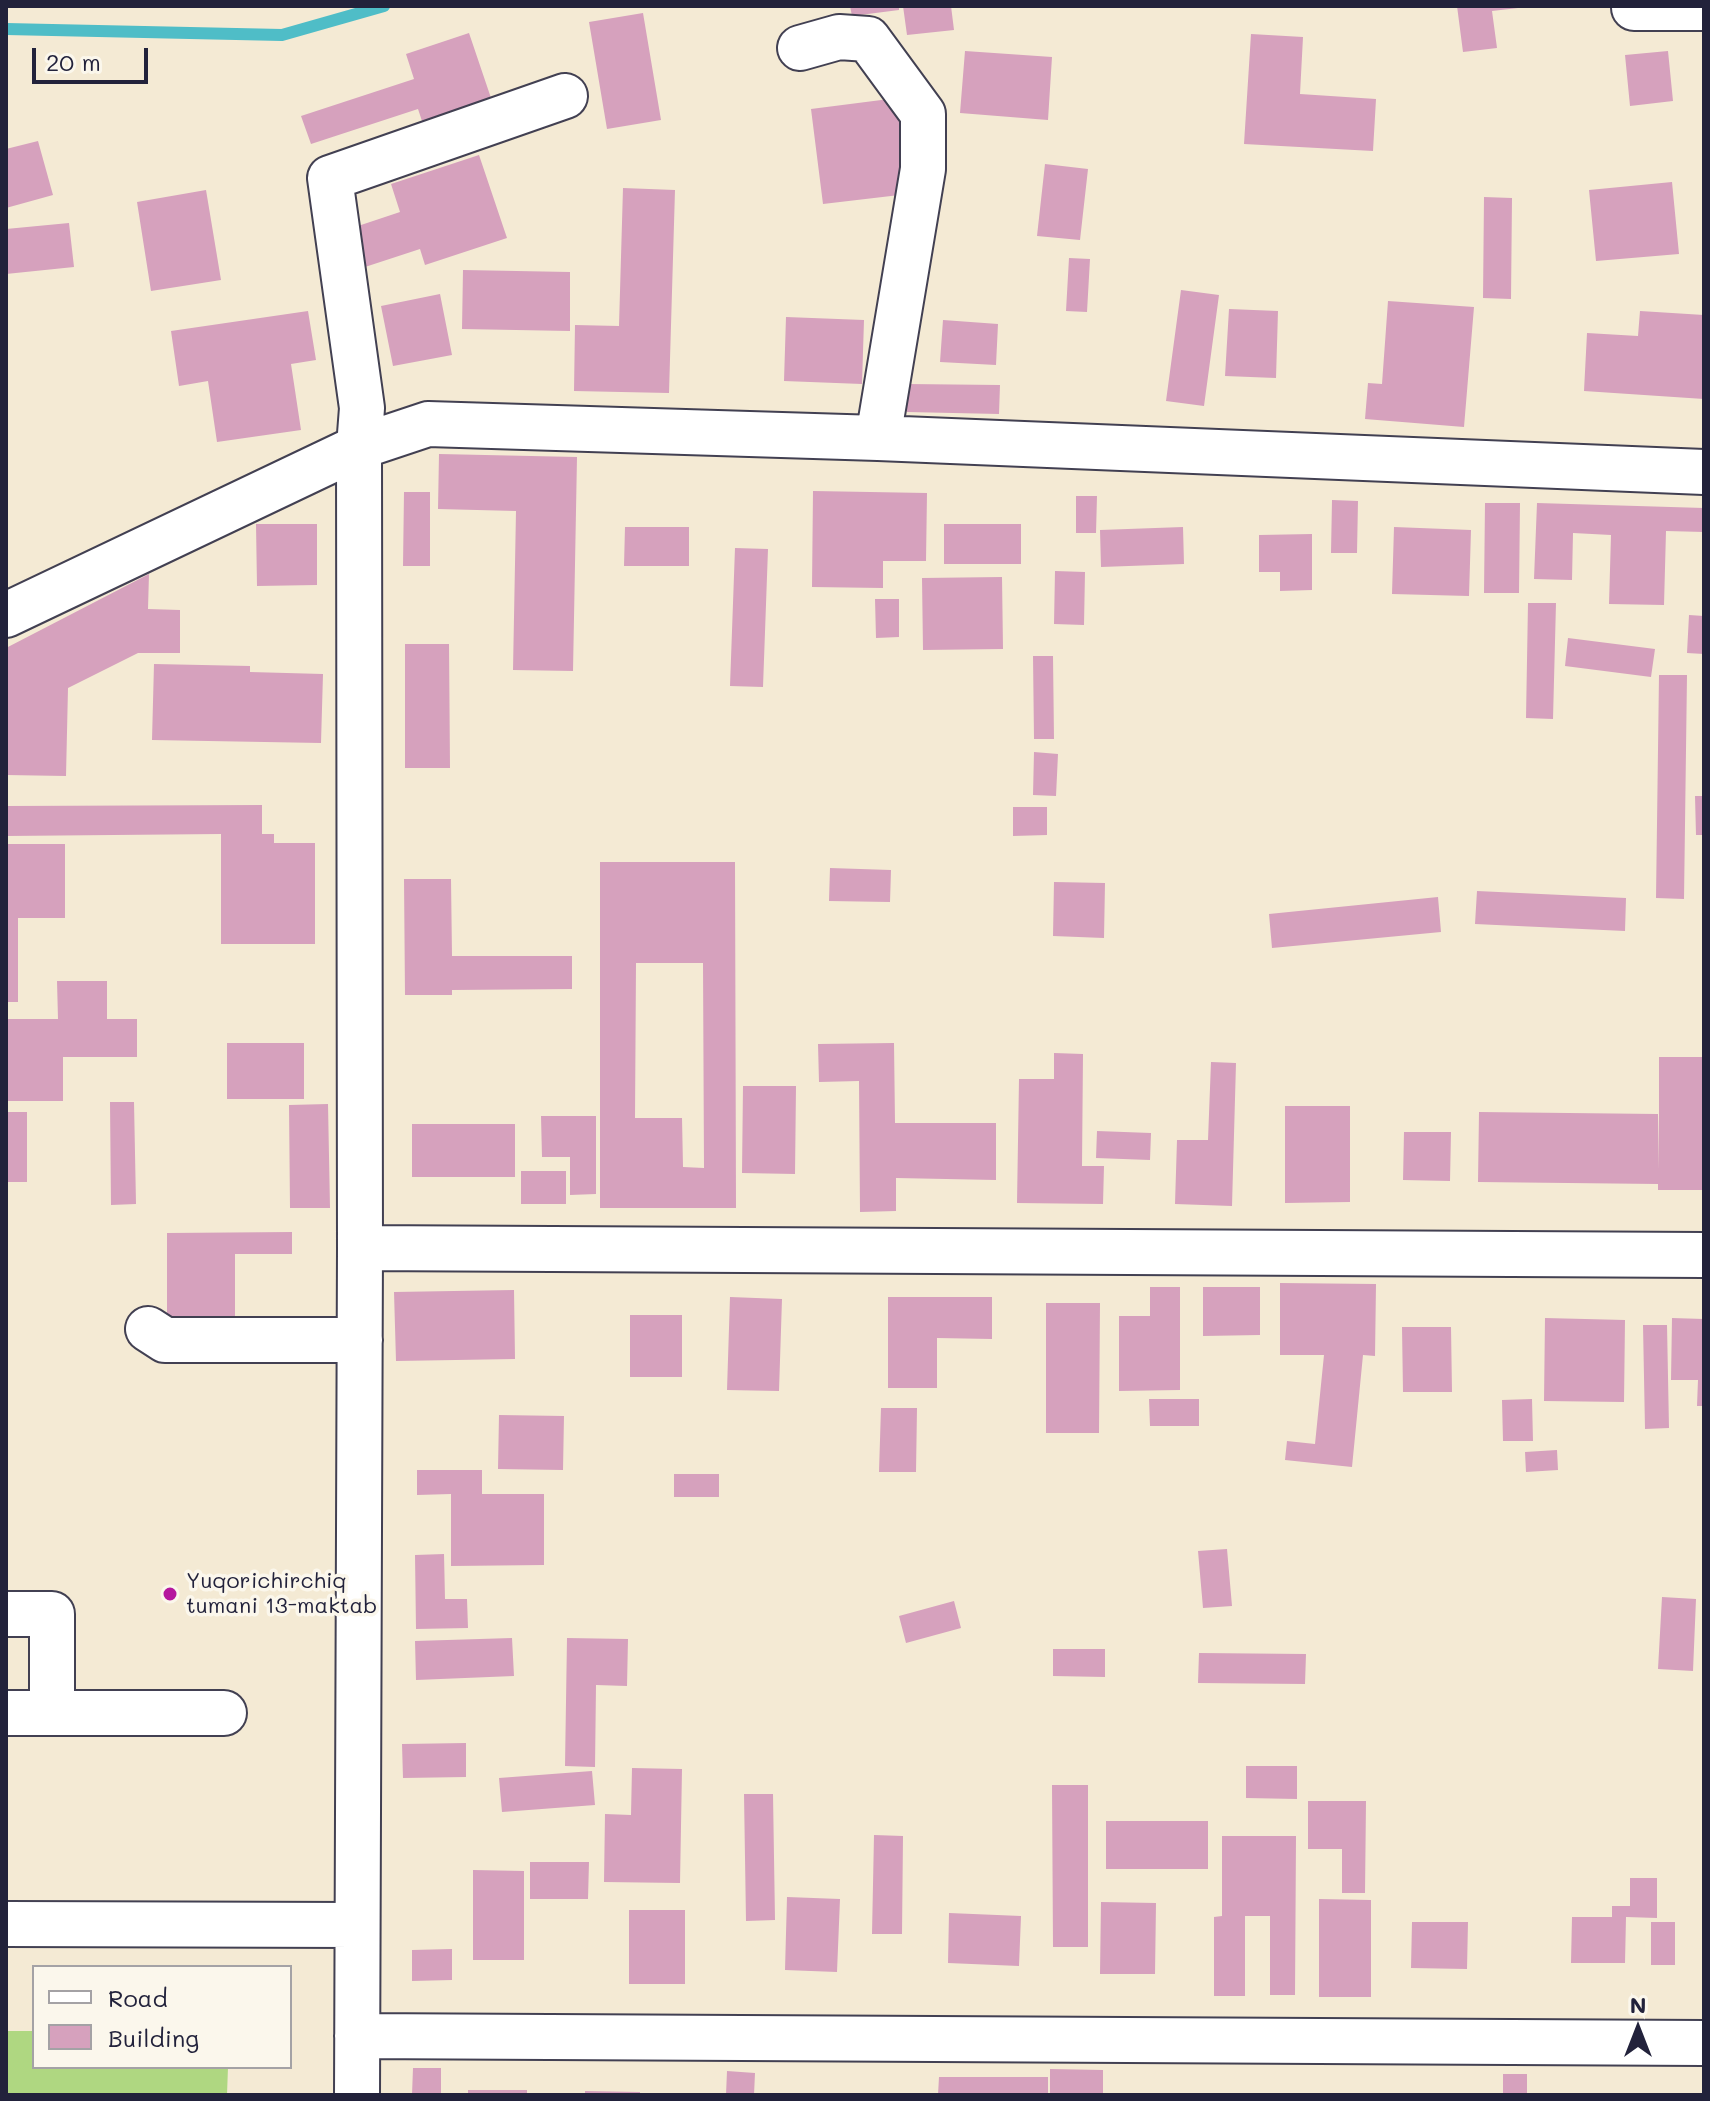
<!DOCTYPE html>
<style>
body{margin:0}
#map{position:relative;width:1710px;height:2101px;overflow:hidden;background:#f4ead4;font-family:Mali,sans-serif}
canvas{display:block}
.frame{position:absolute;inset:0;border:8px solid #22223b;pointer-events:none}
.legend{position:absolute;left:32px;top:1965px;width:260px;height:104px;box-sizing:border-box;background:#fbf7ec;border:2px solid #a4a2a5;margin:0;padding:10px 14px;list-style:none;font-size:24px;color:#22223b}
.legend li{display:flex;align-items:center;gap:16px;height:40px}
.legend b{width:40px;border:2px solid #a4a2a5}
.north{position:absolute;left:1598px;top:1989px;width:80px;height:80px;-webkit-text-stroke:6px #fbf7ec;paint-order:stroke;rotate:0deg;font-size:22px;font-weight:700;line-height:32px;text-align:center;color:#22223b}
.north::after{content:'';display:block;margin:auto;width:28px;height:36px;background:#22223b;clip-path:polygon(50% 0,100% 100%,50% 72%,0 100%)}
.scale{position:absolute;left:32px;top:48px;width:116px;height:36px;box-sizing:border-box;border:4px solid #22223b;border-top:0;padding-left:10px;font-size:24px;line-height:28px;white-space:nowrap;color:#22223b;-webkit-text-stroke:6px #fbf7ec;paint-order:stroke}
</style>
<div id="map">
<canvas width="1710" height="2101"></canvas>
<div class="frame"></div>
<ul class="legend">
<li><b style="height:10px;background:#fff"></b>Road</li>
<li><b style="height:22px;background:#d6a1bd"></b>Building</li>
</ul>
<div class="north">N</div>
<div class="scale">20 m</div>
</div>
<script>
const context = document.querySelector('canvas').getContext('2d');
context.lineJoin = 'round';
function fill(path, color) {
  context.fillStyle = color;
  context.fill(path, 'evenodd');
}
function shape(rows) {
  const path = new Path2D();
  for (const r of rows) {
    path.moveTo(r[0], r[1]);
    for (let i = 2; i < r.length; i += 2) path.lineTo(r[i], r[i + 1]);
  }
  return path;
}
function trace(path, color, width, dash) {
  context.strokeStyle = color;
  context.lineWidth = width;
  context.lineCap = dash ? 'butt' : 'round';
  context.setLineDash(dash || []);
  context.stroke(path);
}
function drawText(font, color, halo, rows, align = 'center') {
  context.font = font + ' Mali,sans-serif';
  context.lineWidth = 7;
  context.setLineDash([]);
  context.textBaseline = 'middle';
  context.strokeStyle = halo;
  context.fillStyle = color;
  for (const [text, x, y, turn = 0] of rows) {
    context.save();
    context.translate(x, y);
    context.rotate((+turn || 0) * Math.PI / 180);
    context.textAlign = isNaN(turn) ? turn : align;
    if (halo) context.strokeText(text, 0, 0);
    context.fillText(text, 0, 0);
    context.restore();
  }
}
const green = shape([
 [6,2031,34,2031,34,2067,228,2067,227,2095,6,2095]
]);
const stream = shape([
 [6,29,282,35,384,6]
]);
const building = shape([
 [850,6,899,6,899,10,852,16],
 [903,6,951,6,954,30,907,35],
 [1457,6,1518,6,1518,8,1492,11,1497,48,1463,52],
 [643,13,661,120,607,129,589,22],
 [469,33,491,98,422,121,418,109,311,144,301,116,414,79,406,54],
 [1251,34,1303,37,1300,94,1376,99,1373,151,1244,144],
 [965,51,1052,57,1048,120,960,113],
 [1668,51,1673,101,1630,106,1625,55],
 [897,98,908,194,823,204,811,109],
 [38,141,53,195,6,208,6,149],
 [479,155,507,238,425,265,420,249,365,267,352,228,400,212,391,184],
 [1045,164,1088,169,1080,240,1037,236],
 [1672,182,1679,254,1596,261,1589,190],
 [623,188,675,190,669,393,574,391,575,325,619,326],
 [206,190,221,280,151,291,137,202],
 [1484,197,1512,198,1511,299,1483,298],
 [69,223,74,267,6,274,6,229],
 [1069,258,1090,259,1087,312,1066,311],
 [463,270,570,272,570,331,462,329],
 [1181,290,1219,295,1204,406,1166,401],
 [440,294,452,355,393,366,381,306],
 [1388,301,1474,307,1464,427,1365,419,1368,383,1382,384],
 [1229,309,1278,311,1276,378,1225,376],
 [308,311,316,360,291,364,301,430,217,442,208,381,179,386,171,331],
 [1640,311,1704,315,1704,399,1584,391,1587,333,1638,336],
 [786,317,864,320,862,384,784,381],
 [943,320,998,324,996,365,940,362],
 [907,384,1000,385,999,414,907,412],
 [439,454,577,457,573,671,513,670,516,511,438,509],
 [813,491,927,493,926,561,883,561,883,588,812,587],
 [404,492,430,492,430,566,403,566],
 [1076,496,1097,496,1096,533,1076,533],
 [1332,500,1358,501,1357,553,1331,553],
 [1485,503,1520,503,1519,593,1484,593],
 [1537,503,1704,508,1704,532,1666,531,1664,605,1609,604,1611,535,1573,533,1572,580,1534,579],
 [256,524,317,524,317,585,257,586],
 [944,524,1021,524,1021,564,944,564],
 [625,527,689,527,689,566,624,566],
 [1183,527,1184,564,1101,567,1100,530],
 [1394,527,1471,530,1469,596,1392,594],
 [1312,534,1312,590,1280,591,1280,572,1259,572,1259,535],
 [735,548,768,549,763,687,730,686],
 [1055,571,1085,572,1084,625,1054,624],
 [149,574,148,609,180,610,180,653,138,653,68,688,66,776,6,775,6,648],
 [1002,577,1003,649,923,650,922,578],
 [875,599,899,599,899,637,876,638],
 [1528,603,1556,603,1553,719,1526,718],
 [1689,615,1704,616,1704,654,1687,653],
 [1568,638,1655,649,1651,677,1565,666],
 [405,644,449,644,450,768,405,768],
 [1033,656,1053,656,1054,739,1034,739],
 [154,664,250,666,250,672,323,674,321,743,152,740],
 [1659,675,1687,675,1684,899,1656,898],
 [1034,752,1058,754,1056,796,1033,795],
 [1695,796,1704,796,1704,835,1696,835],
 [262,805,262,834,274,834,274,843,315,843,315,944,221,944,221,834,6,836,6,806],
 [1013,807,1047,807,1047,835,1013,836],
 [6,844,65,844,65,918,18,918,18,1002,6,1002],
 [600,862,735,862,736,1208,600,1208],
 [636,963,703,963,704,1168,683,1167,682,1118,635,1118],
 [830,868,891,870,890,902,829,901],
 [404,879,451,879,452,956,572,956,572,989,452,990,452,995,405,995],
 [1054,882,1105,883,1104,938,1053,936],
 [1477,891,1626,898,1625,931,1475,924],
 [1438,897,1441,932,1272,948,1269,914],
 [57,981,107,981,107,1019,137,1019,137,1057,63,1057,63,1101,6,1101,6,1019,58,1019],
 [227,1043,304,1043,304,1099,227,1099],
 [894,1043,895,1123,996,1123,996,1180,896,1178,896,1211,860,1212,859,1081,819,1082,818,1044],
 [1054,1053,1083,1054,1082,1166,1104,1166,1103,1204,1017,1203,1019,1079,1054,1079],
 [1659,1057,1704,1057,1704,1190,1658,1190,1658,1184,1478,1182,1479,1112,1658,1114,1659,1170],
 [1211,1062,1236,1063,1232,1206,1175,1204,1177,1140,1208,1140],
 [743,1086,796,1086,795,1174,742,1173],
 [110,1102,134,1102,136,1204,111,1205],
 [328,1104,330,1208,290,1208,289,1105],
 [1285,1106,1350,1106,1350,1202,1285,1203],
 [6,1112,27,1112,27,1182,6,1182],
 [541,1116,596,1116,596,1194,570,1195,570,1157,542,1157],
 [412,1124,515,1124,515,1177,412,1177],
 [1097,1131,1151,1133,1150,1160,1096,1158],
 [1404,1132,1451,1132,1450,1181,1403,1180],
 [521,1171,566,1171,566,1204,521,1204],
 [292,1232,292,1254,235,1254,235,1320,167,1320,167,1233],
 [1280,1283,1376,1284,1375,1356,1363,1355,1352,1467,1285,1460,1287,1441,1315,1444,1324,1355,1280,1355],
 [1150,1287,1180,1287,1180,1390,1119,1391,1119,1316,1150,1316],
 [1203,1287,1260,1287,1260,1335,1203,1336],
 [514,1290,515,1359,396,1361,394,1292],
 [730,1297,782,1299,779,1391,727,1390],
 [888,1297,992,1297,992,1339,937,1338,937,1388,888,1388],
 [1046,1303,1100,1303,1099,1433,1046,1433],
 [630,1315,682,1315,682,1377,630,1377],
 [1545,1318,1625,1320,1624,1402,1544,1401],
 [1672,1318,1704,1319,1704,1406,1697,1406,1698,1380,1671,1380],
 [1643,1325,1667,1325,1669,1428,1645,1429],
 [1402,1327,1451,1327,1452,1392,1403,1392],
 [1149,1399,1199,1399,1199,1426,1150,1426],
 [1532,1399,1533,1441,1503,1441,1502,1400],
 [881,1408,917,1408,916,1472,879,1472],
 [499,1415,564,1416,563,1470,498,1469],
 [1557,1450,1558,1470,1526,1472,1525,1452],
 [417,1470,482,1470,482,1494,544,1494,544,1565,451,1566,451,1494,417,1495],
 [674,1474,719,1474,719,1497,674,1497],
 [1227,1549,1232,1606,1203,1608,1198,1551],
 [444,1554,445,1599,467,1599,468,1628,416,1629,415,1555],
 [1662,1597,1696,1599,1693,1671,1658,1669],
 [954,1601,961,1628,906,1643,899,1616],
 [512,1638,514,1676,416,1680,415,1641],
 [567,1638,628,1639,627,1686,596,1685,595,1767,565,1766],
 [1053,1649,1105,1649,1105,1677,1053,1676],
 [1199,1653,1306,1654,1305,1684,1198,1683],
 [466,1743,466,1777,403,1778,402,1744],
 [1246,1766,1297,1766,1297,1799,1246,1798],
 [632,1768,682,1769,680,1883,604,1882,605,1814,631,1815],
 [592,1771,595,1805,502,1812,499,1778],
 [1052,1785,1088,1785,1088,1947,1053,1947],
 [744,1794,773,1794,775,1920,746,1921],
 [1308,1801,1366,1801,1365,1893,1342,1893,1342,1849,1308,1849],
 [1106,1821,1208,1821,1208,1869,1106,1869],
 [874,1835,903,1836,902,1934,872,1934],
 [1222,1836,1296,1836,1295,1995,1270,1995,1270,1916,1245,1916,1245,1996,1214,1996,1214,1917,1222,1916],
 [530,1862,589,1862,588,1899,530,1899],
 [473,1870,524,1871,524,1960,473,1960],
 [1630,1878,1657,1878,1657,1918,1626,1917,1625,1963,1571,1963,1572,1917,1612,1917,1612,1906,1630,1906],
 [787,1897,840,1899,837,1972,785,1970],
 [1319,1899,1371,1900,1371,1997,1319,1997],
 [1101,1902,1156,1903,1155,1974,1100,1974],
 [629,1910,685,1910,685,1984,629,1984],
 [949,1913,1021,1916,1019,1966,948,1963],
 [1412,1922,1468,1922,1467,1969,1411,1968],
 [1651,1922,1675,1922,1675,1965,1651,1965],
 [452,1949,452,1980,412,1981,412,1950],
 [413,2068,441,2068,441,2095,412,2095],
 [1050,2069,1103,2070,1103,2095,1050,2095],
 [727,2071,755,2073,754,2095,726,2095],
 [1503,2074,1527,2074,1527,2095,1503,2095],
 [939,2077,1048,2077,1048,2095,938,2095],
 [468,2090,527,2090,527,2095,468,2095],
 [585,2091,640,2092,640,2095,585,2095]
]);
const minor = shape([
 [1634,8,1704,8],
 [800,48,839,37,868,39,923,114,923,169,878,438],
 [6,615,359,447,428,424,878,438,1704,472],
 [360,1248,1704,1255],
 [148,1329,165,1340,360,1340],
 [6,1614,52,1614,52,1713],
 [6,1713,224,1713],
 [6,1924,356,1925],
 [357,2036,1704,2043],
 [357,2095,360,1248,359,447,362,408,330,178,565,96]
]);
const markers = [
 [170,1594,8,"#b5179e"]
];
const poiNames = [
 ["Yuqorichirchiq",186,1581],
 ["tumani 13-maktab",186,1606]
];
fill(green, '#afd781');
trace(stream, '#4fbdc7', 12);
fill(building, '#d6a1bd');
trace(minor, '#424052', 48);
trace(minor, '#fff', 44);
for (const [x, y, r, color] of markers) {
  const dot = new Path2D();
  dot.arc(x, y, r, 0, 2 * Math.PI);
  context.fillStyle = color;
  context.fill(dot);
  trace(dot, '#fbf7ec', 3);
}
drawText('22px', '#22223b', '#fbf7ec', poiNames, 'left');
</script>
